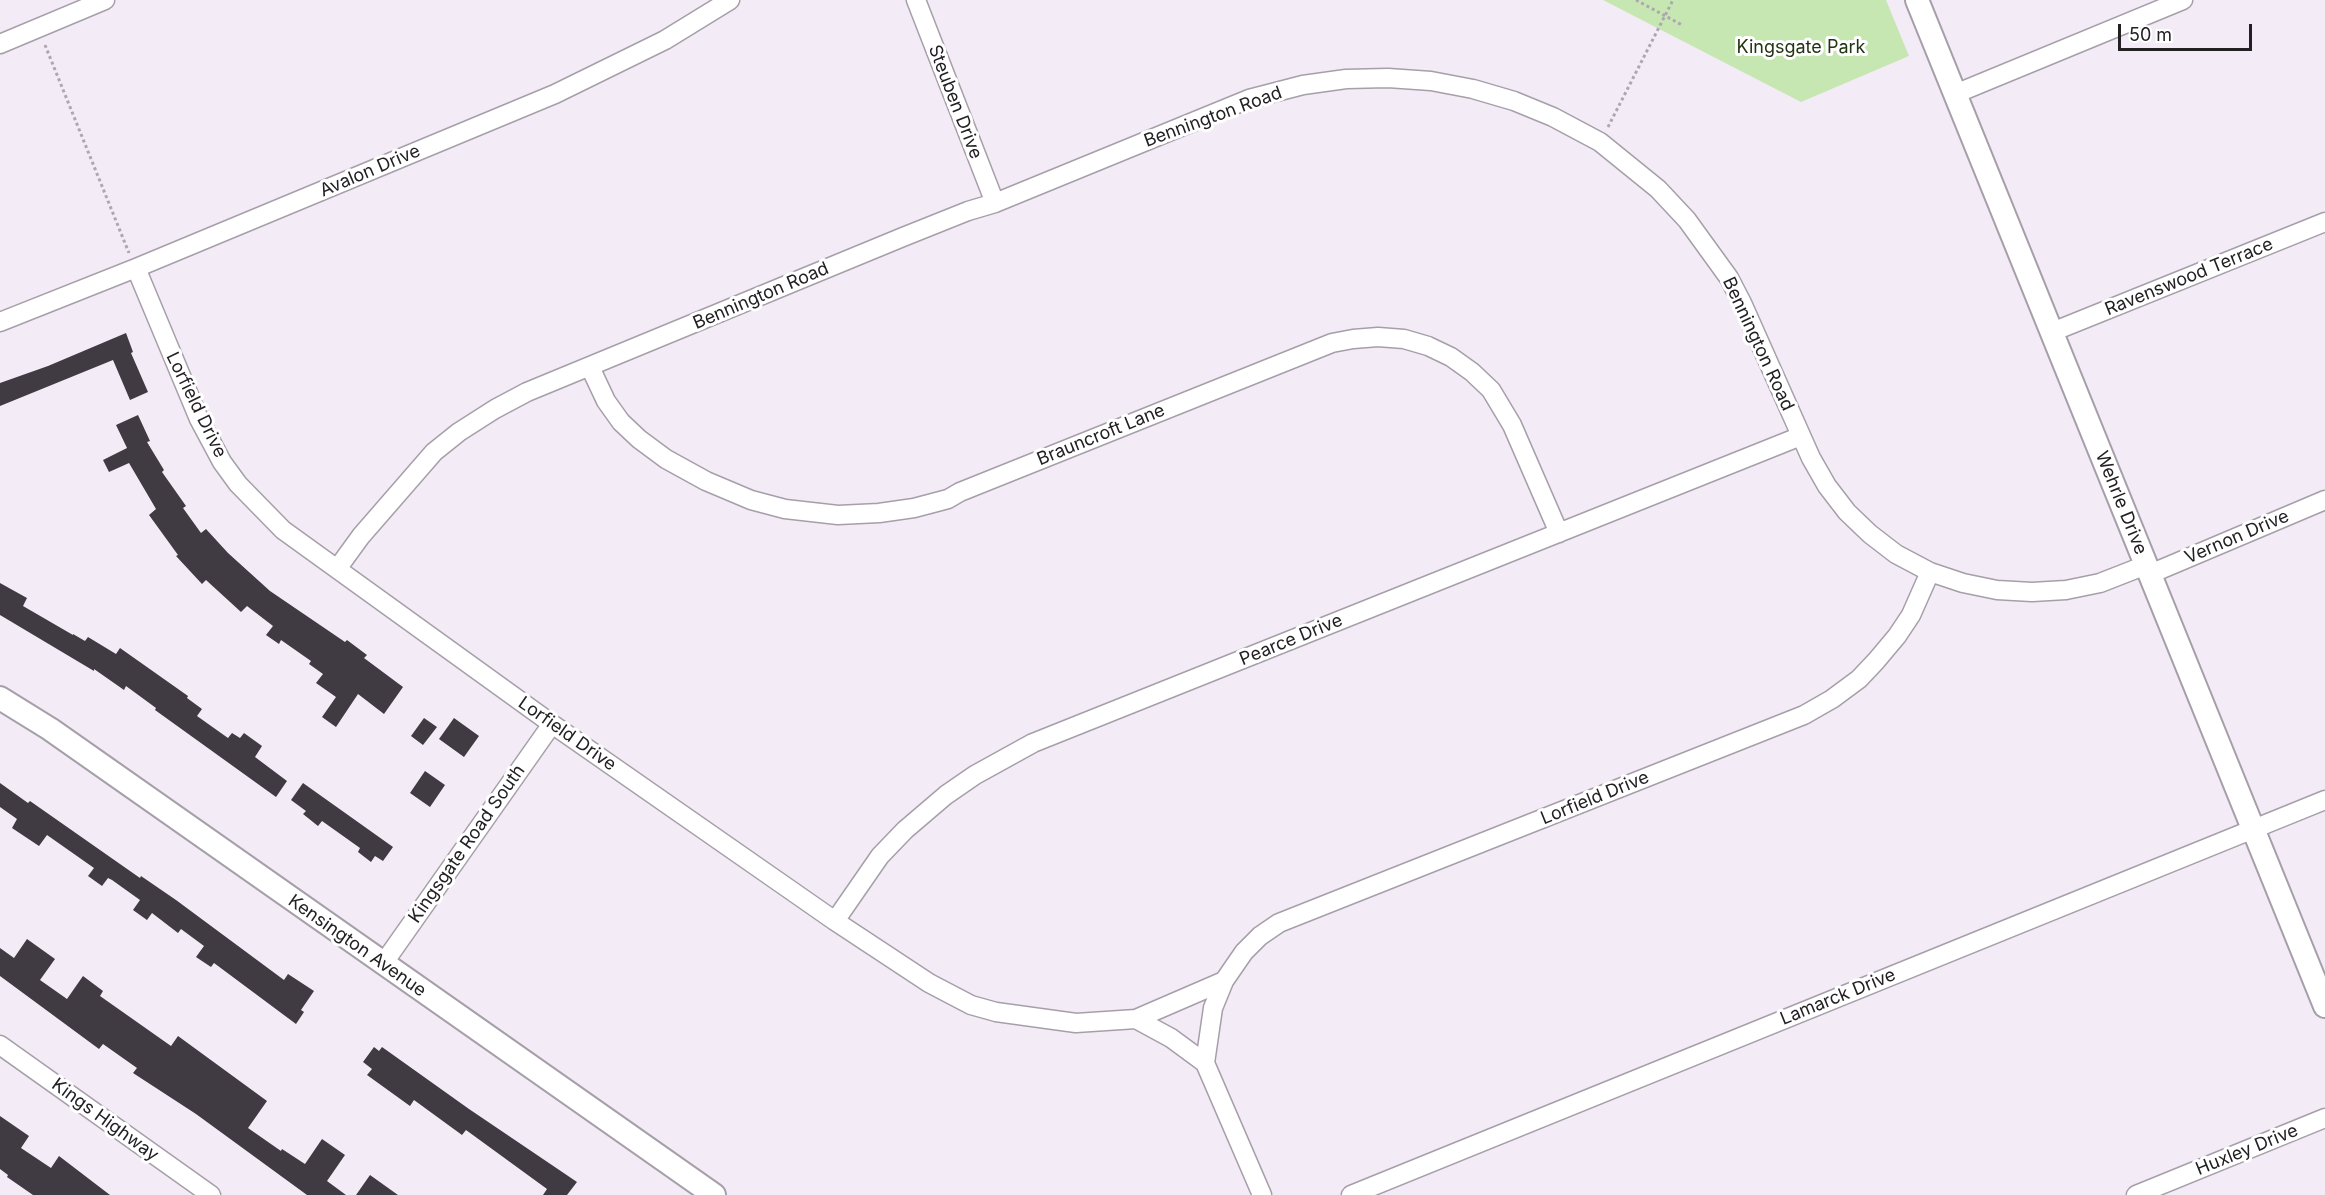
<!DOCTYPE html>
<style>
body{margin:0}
#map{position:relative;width:2325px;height:1195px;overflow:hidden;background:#f3ebf6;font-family:Inter,sans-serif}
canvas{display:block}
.scale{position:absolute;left:2118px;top:24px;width:134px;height:27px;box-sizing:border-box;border:3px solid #222023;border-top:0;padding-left:8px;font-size:18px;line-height:21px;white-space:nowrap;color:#222023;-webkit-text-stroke:4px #fff;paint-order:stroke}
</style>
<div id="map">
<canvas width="2325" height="1195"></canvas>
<div class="scale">50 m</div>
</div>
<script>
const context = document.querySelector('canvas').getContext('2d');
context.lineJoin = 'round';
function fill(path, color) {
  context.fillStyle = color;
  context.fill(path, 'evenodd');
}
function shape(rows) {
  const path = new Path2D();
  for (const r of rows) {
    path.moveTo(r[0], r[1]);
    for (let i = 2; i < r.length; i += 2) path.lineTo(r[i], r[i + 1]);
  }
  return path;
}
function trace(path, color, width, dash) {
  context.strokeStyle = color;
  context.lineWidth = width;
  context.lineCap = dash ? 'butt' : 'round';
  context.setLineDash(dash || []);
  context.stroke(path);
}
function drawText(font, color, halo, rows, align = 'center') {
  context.font = font + ' Inter,sans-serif';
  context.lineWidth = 6;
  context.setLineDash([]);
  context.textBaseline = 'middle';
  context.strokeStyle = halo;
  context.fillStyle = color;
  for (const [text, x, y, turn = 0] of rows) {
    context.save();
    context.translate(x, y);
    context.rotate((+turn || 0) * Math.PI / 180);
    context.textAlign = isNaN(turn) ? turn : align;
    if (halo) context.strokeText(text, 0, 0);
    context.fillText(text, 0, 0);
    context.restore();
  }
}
const green = shape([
 [1603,0,1886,0,1909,56,1801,102]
]);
const building = shape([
 [126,333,133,352,131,353,148,392,130,400,113,360,0,406,0,383,48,366],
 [138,415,150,441,147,442,164,470,162,472,186,506,183,508,201,533,206,529,228,553,270,591,345,642,347,640,367,655,364,658,403,687,384,714,358,694,336,727,322,717,336,697,316,683,323,674,309,664,311,661,281,640,279,644,266,635,273,626,247,606,241,612,206,580,202,584,176,556,178,555,149,515,156,509,129,463,109,472,103,460,127,448,116,425],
 [0,583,27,598,23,606,73,635,73,634,85,641,88,637,116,654,120,648,188,696,187,698,202,709,197,716,228,738,232,733,240,738,244,733,262,746,255,757,287,781,276,797,155,710,156,708,126,686,124,690,94,669,94,671,0,615],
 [424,718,437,727,423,745,411,736],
 [454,718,479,736,464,757,439,739],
 [425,771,445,785,430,807,410,793],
 [0,783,28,803,30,801,140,878,141,876,176,900,284,980,288,974,314,991,301,1010,304,1012,296,1024,214,963,211,967,196,957,204,946,181,929,178,933,152,913,147,920,133,910,140,900,112,880,108,878,102,886,88,876,94,868,47,835,39,846,12,828,17,819,0,807],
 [303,783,393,847,383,861,375,856,371,862,358,852,360,848,322,821,318,826,303,814,306,811,291,800],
 [27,939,55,959,40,980,67,999,83,976,103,991,100,996,171,1046,178,1036,267,1101,248,1128,281,1151,282,1149,305,1164,322,1139,345,1155,327,1181,346,1195,307,1195,196,1114,133,1073,137,1068,103,1044,99,1049,0,976,0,948,14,958],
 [374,1047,379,1051,382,1047,469,1109,577,1182,567,1195,543,1195,547,1189,466,1130,462,1135,414,1100,410,1106,367,1075,372,1069,363,1062],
 [0,1116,29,1136,21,1148,51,1168,59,1156,110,1195,33,1195,7,1177,8,1175,0,1169],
 [370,1175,398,1195,356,1195]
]);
const path = shape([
 [1636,0,1682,25],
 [45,45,129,253],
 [1608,127,1673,0]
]);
const minor = shape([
 [916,0,995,203],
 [0,44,105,0],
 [1955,94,2183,0],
 [136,268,199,419,222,462,238,484,283,530,552,724,835,921,929,983,971,1005,996,1012,1076,1023,1136,1019,1171,1038,1205,1063,1262,1195],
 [0,322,136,268,555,94,665,40,730,0],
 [2052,332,2325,222],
 [590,367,606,401,621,422,639,439,666,459,706,481,751,500,785,509,838,515,879,513,914,508,948,499,960,492,1332,343,1353,339,1378,337,1404,339,1428,346,1451,357,1472,372,1491,390,1512,425,1559,533],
 [337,569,361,536,434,452,459,432,495,409,527,392,903,237,968,211,995,203,1249,99,1303,85,1346,79,1388,78,1431,81,1473,89,1514,101,1553,117,1600,142,1658,189,1687,220,1729,278,1742,303,1811,458,1827,486,1847,512,1870,534,1896,554,1930,572,1963,583,1997,590,2032,592,2066,590,2100,583,2146,565],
 [2150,574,2325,500],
 [835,921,880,856,905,830,946,795,975,775,1033,743,1801,436],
 [383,964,552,724],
 [1136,1019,1224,981],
 [0,1045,211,1195],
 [1205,1063,1213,1008,1224,981,1244,952,1260,936,1279,923,1804,715,1832,699,1859,679,1876,661,1897,636,1911,615,1930,572],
 [1351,1195,2325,800],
 [2136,1195,2325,1118]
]);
const tertiary = shape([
 [1917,0,2325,1006],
 [0,698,50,729,714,1195]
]);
const parkNames = [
 ["Kingsgate Park",1801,48]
];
const streetNames = [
 ["Steuben Drive",955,102,69],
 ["Bennington Road",1213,117,-20],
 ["Avalon Drive",370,171,-23],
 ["Ravenswood Terrace",2189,277,-22],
 ["Bennington Road",761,296,-23],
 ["Bennington Road",1758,344,65],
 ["Lorfield Drive",196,405,64],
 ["Brauncroft Lane",1101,435,-22],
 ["Wehrle Drive",2121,503,68],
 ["Vernon Drive",2237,537,-23],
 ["Pearce Drive",1291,640,-22],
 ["Lorfield Drive",567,734,35],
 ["Lorfield Drive",1595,798,-22],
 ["Kingsgate Road South",467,844,-55],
 ["Kensington Avenue",357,946,35],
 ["Lamarck Drive",1838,997,-22],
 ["Kings Highway",105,1120,36],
 ["Huxley Drive",2247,1150,-22]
];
fill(green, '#c7e7b2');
fill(building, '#403a42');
trace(minor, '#a69fa9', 21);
trace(tertiary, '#a69fa9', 26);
trace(path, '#ada7af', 3, [3, 3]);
trace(minor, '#fff', 18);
trace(tertiary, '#fff', 22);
drawText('18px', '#223513', '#fff', parkNames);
drawText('18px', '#222023', '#fff', streetNames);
</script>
